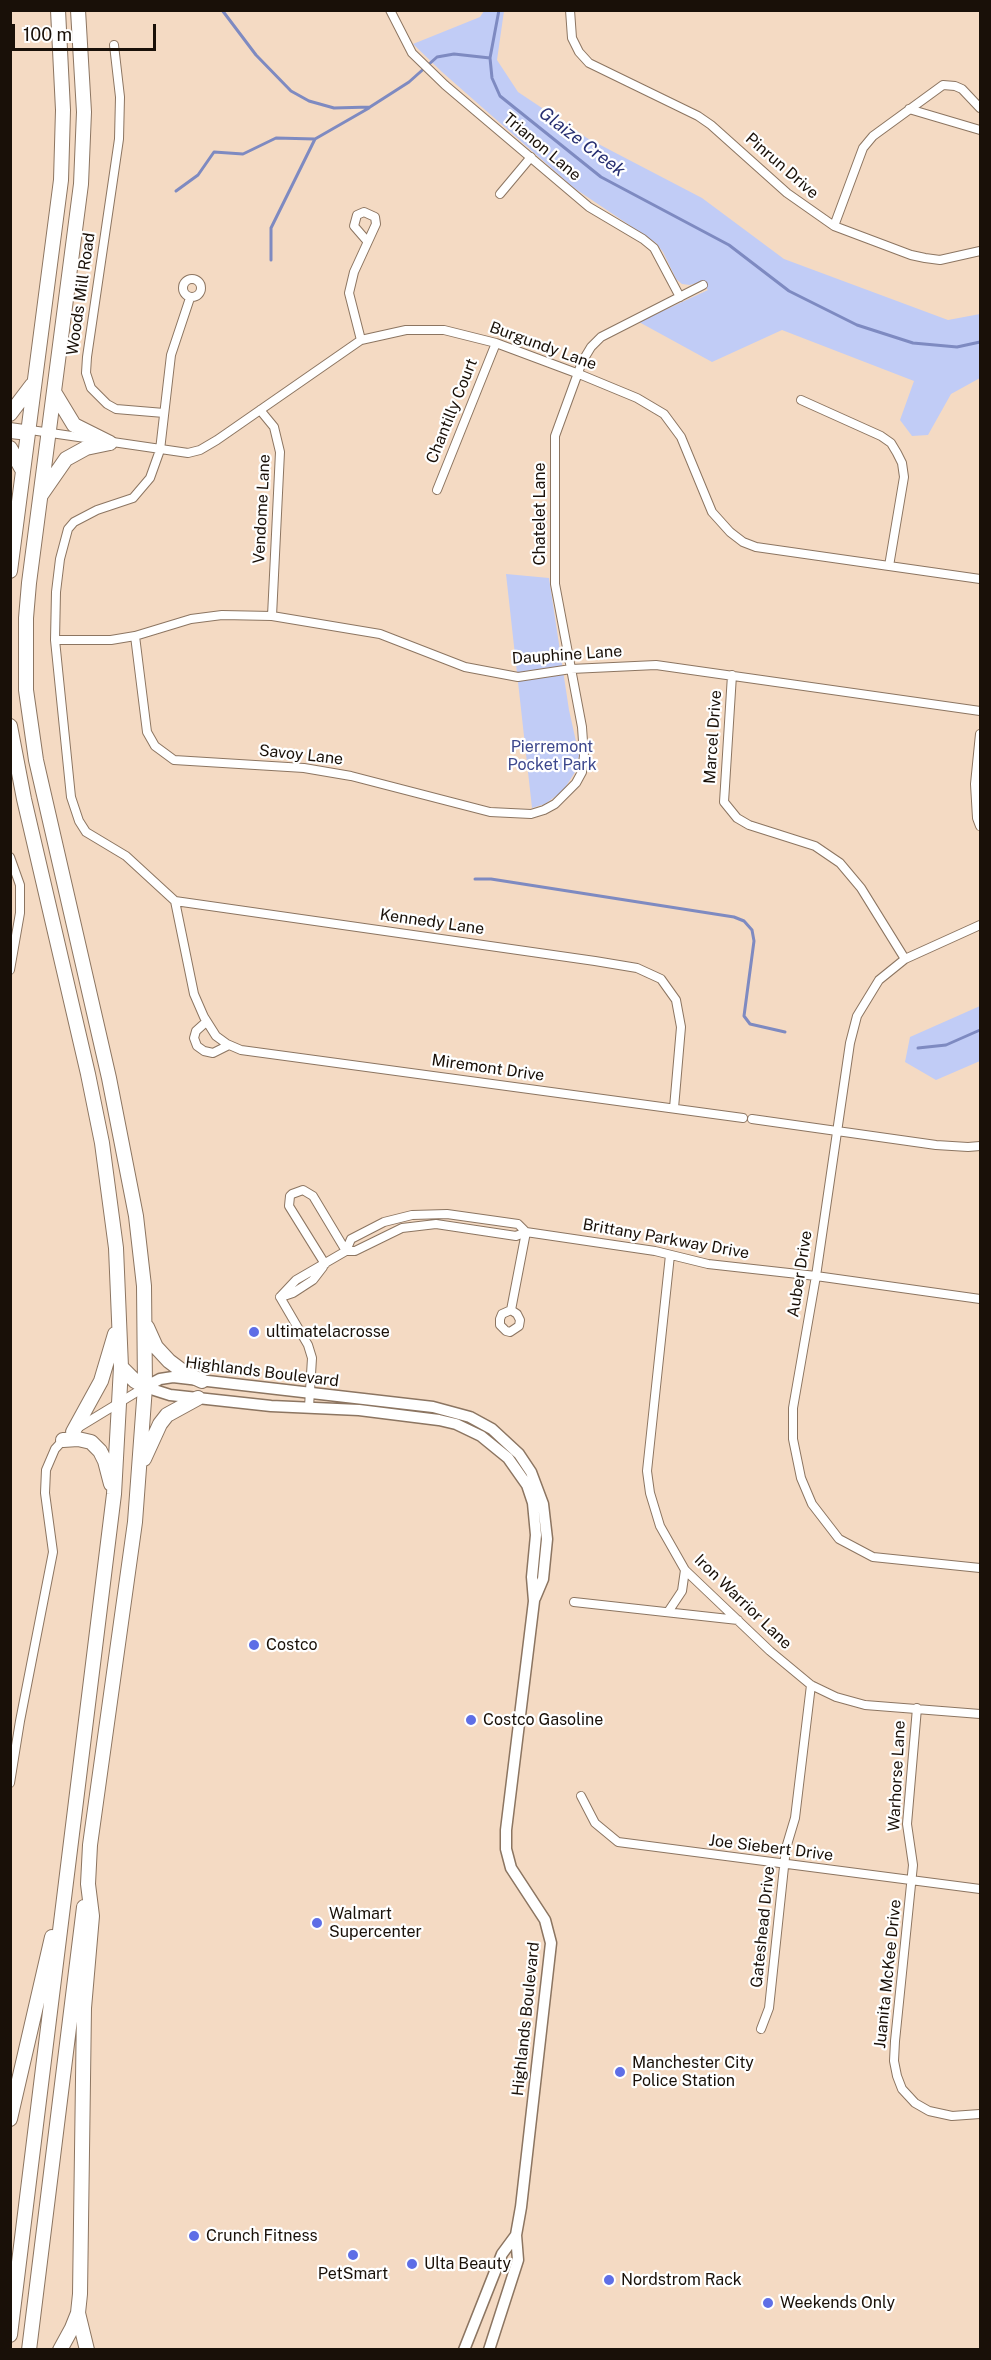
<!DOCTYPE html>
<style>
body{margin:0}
#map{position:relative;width:991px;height:2360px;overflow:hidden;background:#f4dac3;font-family:"Public Sans",sans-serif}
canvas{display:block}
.frame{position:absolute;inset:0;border:12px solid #191008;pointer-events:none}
.scale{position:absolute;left:12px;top:24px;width:144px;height:27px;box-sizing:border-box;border:3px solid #191008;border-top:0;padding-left:8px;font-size:18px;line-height:21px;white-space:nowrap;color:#191008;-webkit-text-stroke:4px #fff;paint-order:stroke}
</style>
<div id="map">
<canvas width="991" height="2360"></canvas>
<div class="frame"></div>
<div class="scale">100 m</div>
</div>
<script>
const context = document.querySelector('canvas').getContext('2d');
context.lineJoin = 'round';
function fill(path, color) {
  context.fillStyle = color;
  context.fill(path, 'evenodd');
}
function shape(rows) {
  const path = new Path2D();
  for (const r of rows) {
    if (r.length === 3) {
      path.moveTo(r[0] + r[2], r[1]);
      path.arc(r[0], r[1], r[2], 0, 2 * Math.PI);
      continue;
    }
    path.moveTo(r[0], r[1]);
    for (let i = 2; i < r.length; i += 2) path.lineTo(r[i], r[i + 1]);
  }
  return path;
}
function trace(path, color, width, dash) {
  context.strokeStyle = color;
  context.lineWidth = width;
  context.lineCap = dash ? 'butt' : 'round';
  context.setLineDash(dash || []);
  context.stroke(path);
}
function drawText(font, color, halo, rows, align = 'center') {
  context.font = font + ' "Public Sans",sans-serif';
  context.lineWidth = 4.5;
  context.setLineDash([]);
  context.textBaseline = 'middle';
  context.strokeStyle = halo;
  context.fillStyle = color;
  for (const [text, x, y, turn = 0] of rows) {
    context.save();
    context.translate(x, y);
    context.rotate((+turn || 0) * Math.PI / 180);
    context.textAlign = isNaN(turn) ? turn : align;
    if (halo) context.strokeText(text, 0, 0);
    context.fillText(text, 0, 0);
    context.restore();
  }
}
const green = shape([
 [484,11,504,11,497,60,518,92,587,138,702,198,784,259,948,320,980,314,980,378,951,394,928,435,912,436,900,420,914,381,782,330,712,362,639,322,708,290,701,282,690,285,682,284,676,279,663,252,656,243,574,188,442,72,413,44,480,17],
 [506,574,549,578,569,710,579,755,577,769,563,791,545,804,532,808],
 [980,1006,980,1061,936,1080,905,1062,910,1037]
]);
const stream = shape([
 [222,10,256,55,291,91,309,101,334,108,370,107,409,82,437,57,454,54,490,58,492,78,500,96,601,177,729,245,789,291,857,325,913,343,957,347,980,342],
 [490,58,499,10],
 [176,191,198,175,214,152,243,154,276,138,315,139],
 [271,260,271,228,315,139,369,108],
 [475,879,491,879,734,917,744,921,752,930,754,941,744,1016,750,1024,785,1032],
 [918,1048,946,1045,980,1030]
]);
const minor = shape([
 [390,10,412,53,445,85,589,207,643,239,654,248,680,297],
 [570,10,572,38,579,52,589,63,698,116,711,125,787,193,834,226,911,255,925,258,940,260,980,251],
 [114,45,120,97,119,139,87,357,86,373,91,388,107,404,116,409,164,413],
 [909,109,980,130],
 [500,194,531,157],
 [834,226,863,148,873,136,943,85,955,86,962,89,980,108],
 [192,288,9],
 [190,298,171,355,160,450,150,478,133,498,97,510,74,522,68,529,60,559,56,592,55,640,71,797,79,821,86,832,126,856,175,901,595,961,637,968,661,979,676,1000,681,1027,674,1108],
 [361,340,349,293,354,272,376,224,375,217,364,212,357,215,354,226,367,241],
 [801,400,881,436,891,443,897,453,902,463,904,477,889,566],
 [260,410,274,427,280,452,272,616],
 [10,427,188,453,200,450,217,440,361,340,406,330,444,330,496,343,579,374,637,398,664,414,681,437,712,512,730,532,743,542,756,547,980,579],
 [10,434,29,436],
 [437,490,496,343],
 [135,636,147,732,155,746,174,760,304,768,351,776,490,812,531,814,544,810,555,804,576,783,582,772,584,756,582,727,555,584,555,436,582,362,591,347,601,337,703,285],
 [55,640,111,640,135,636,191,619,222,615,272,616,380,634,465,667,518,677,571,669,656,665,980,711],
 [732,675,724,802,737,818,749,825,815,846,840,863,861,888,905,959],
 [980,734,975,784,977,818,980,826],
 [10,857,20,885,20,913,10,970],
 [175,901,194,994,204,1017,216,1036,227,1044,241,1050,743,1118],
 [980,925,905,959,879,980,857,1016,850,1043,816,1276,793,1408,793,1439,801,1478,812,1504,839,1539,873,1557,980,1568],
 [206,1022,196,1031,194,1038,197,1046,204,1051,213,1053,229,1045],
 [752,1119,936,1145,968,1147,980,1146],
 [346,1251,351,1239,384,1222,412,1215,447,1214,518,1224,526,1232],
 [670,1255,647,1471,650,1493,660,1526,685,1570,770,1651,811,1685,836,1697,865,1705,980,1714],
 [325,1264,289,1206,290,1196,292,1194,303,1190,313,1196,346,1251],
 [280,1297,296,1280,346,1251,355,1251,402,1228,436,1224,516,1236,526,1232,655,1251,708,1264,816,1276,980,1299],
 [280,1297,308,1345,312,1358,309,1407],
 [281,1297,293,1293,313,1280,323,1267],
 [511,1310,517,1314,520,1320,519,1326,510,1332,506,1331,500,1325,500,1319,502,1314,511,1310,526,1232],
 [76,1429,145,1387],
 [574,1602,738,1620],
 [668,1612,682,1591,685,1570],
 [917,1708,907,1824,913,1865,895,2041,894,2061,897,2076,902,2089,915,2103,929,2111,952,2116,980,2114],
 [10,1783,20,1721,53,1552,45,1493,46,1470,55,1449,66,1437],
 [581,1796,595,1823,618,1842,980,1889],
 [761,2029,769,2008,786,1848,795,1818,811,1685]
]);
const tertiary = shape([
 [145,1387,170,1395,271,1406,359,1410,439,1420,456,1424,481,1436,508,1458,527,1485,533,1503,536,1535,532,1577,534,1601,506,1830,506,1849,511,1868,545,1920,551,1943,521,2207,516,2235,518,2260,489,2350],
 [145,1387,160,1379,173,1377,433,1407,470,1417,492,1429,519,1454,531,1472,543,1504,547,1539,543,1579,535,1598],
 [464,2350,502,2254,516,2235]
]);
const trunk = shape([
 [54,392,74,425,110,443],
 [10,414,32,385],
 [10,448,23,471],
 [41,495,66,459,86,448,110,443],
 [10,571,61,180,63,110,58,10],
 [10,726,24,799,88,1074,102,1143,116,1248,121,1367,114,1494,10,2335],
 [147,1327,156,1347,169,1361,185,1373,202,1381],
 [121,1367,135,1381,145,1387],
 [73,1432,101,1381,115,1334],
 [63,1440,78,1439,91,1442,100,1451,105,1461,111,1484],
 [144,1459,160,1424,167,1415,198,1398],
 [10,2119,52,1937],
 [78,2313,87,2350],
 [29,2350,84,1907],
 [60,2350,72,2328,78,2313,80,2294,84,2008,92,1916,88,1884,90,1845,135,1522,145,1387,144,1286,136,1216,109,1078,36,760,26,690,26,618,29,583,81,184,84,112,78,10]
]);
const markers = [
 [254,1332,6,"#5e6ee6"],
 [254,1645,6,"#5e6ee6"],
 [471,1720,6,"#5e6ee6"],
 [317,1923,6,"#5e6ee6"],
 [620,2072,6,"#5e6ee6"],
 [194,2236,6,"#5e6ee6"],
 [353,2255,6,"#5e6ee6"],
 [412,2264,6,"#5e6ee6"],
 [609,2280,6,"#5e6ee6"],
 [768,2303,6,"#5e6ee6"]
];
const streetNames = [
 ["Trianon Lane",542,147,40],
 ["Pinrun Drive",782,166,41],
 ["Woods Mill Road",81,294,-82],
 ["Burgundy Lane",543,346,20],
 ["Chantilly Court",452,411,-68],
 ["Vendome Lane",262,509,-87],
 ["Chatelet Lane",540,514,-90],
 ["Dauphine Lane",567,655,-4],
 ["Marcel Drive",713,737,-86],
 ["Savoy Lane",301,755,6],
 ["Kennedy Lane",432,922,8],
 ["Miremont Drive",488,1068,8],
 ["Brittany Parkway Drive",666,1239,10],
 ["Auber Drive",800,1274,-81],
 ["Highlands Boulevard",262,1372,7],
 ["Iron Warrior Lane",743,1602,44],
 ["Warhorse Lane",897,1776,-87],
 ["Joe Siebert Drive",771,1848,7],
 ["Gateshead Drive",763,1927,-84],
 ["Juanita McKee Drive",888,1974,-84],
 ["Highlands Boulevard",526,2019,-84]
];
const parkNames = [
 ["Pierremont",552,747],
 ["Pocket Park",552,765]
];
const poiNames = [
 ["ultimatelacrosse",266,1332],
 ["Costco",266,1645],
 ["Costco Gasoline",483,1720],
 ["Walmart",329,1914],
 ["Supercenter",329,1932],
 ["Manchester City",632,2063],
 ["Police Station",632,2081],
 ["Crunch Fitness",206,2236],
 ["Ulta Beauty",424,2264],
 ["PetSmart",353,2274,"center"],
 ["Nordstrom Rack",621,2280],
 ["Weekends Only",780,2303]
];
const waterNames = [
 ["Glaize Creek",582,142,37]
];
fill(green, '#c1ccf6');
trace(stream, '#7e8ac1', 3);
trace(minor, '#8c7561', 10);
trace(tertiary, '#8c7561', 13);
trace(trunk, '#8c7561', 16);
trace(minor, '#fff', 8);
trace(tertiary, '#fff', 10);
trace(trunk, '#fff', 14);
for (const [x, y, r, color] of markers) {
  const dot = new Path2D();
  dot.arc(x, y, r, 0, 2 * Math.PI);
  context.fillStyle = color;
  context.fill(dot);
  trace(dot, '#fff', 2);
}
drawText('16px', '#191008', '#fff', streetNames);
drawText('16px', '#3d488d', '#fff', parkNames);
drawText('16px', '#191008', '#fff', poiNames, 'left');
drawText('italic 18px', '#283072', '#fff', waterNames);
</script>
